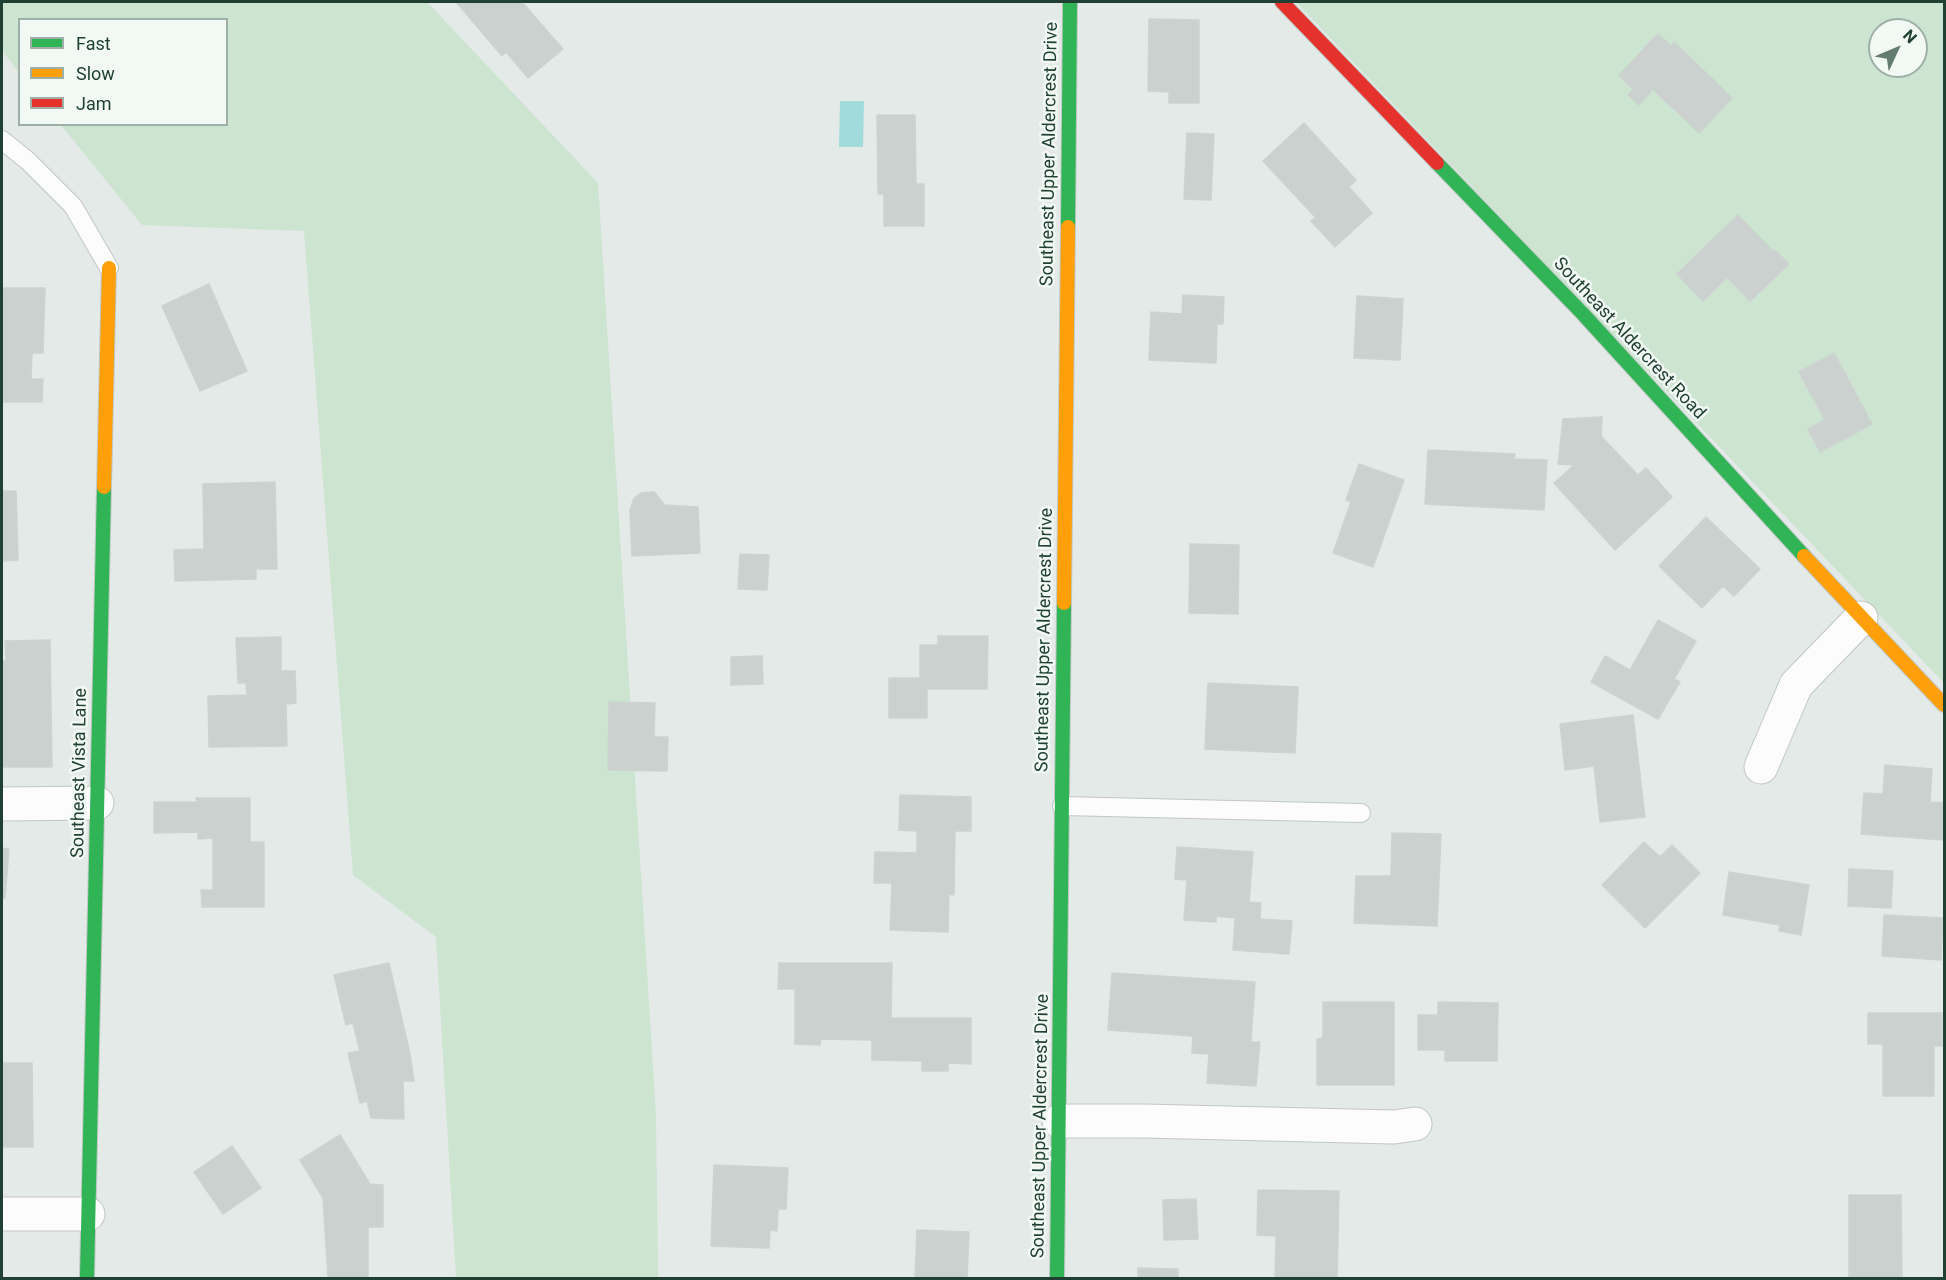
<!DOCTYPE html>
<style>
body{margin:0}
#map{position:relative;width:1946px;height:1280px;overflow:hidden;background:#e4eae7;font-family:Roboto,sans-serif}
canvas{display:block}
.frame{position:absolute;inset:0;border:3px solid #204033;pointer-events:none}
.legend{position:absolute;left:18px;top:18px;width:210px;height:108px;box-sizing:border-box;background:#f2f9f5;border:2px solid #9eafa7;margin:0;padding:8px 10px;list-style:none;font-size:18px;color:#204033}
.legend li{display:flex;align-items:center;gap:12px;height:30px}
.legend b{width:30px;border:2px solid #9eafa7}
.north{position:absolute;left:1868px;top:18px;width:60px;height:60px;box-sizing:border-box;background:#f2f9f5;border:2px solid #9eafa7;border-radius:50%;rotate:46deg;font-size:16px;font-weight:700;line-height:24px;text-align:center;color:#204033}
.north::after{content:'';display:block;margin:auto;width:21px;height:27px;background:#657c72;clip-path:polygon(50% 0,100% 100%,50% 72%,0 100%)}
</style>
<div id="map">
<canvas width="1946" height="1280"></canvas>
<div class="frame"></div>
<ul class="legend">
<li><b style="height:8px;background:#30b455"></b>Fast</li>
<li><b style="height:8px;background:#ff9f0a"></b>Slow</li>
<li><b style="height:8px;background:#e5322d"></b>Jam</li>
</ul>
<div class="north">N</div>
</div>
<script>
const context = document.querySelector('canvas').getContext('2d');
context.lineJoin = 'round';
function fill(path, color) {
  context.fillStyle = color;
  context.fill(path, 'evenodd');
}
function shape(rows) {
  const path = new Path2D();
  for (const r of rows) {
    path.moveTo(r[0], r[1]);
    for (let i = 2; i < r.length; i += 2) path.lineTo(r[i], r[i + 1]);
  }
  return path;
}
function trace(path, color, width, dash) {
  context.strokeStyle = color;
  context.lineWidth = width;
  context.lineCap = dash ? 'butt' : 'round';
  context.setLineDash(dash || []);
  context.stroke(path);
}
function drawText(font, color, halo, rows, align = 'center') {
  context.font = font + ' Roboto,sans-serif';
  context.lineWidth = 5;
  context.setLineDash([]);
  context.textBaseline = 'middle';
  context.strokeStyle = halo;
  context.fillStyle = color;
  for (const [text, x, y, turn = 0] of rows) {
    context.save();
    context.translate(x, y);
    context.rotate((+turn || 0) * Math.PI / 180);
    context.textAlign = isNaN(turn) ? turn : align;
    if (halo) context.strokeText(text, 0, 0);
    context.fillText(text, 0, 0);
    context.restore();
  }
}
const green = shape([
 [2,2,427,2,598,183,656,1115,658,1278,456,1278,436,937,353,875,304,231,142,225,61,125,226,124,226,20,20,20,19,73,2,50],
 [1296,2,1944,2,1944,683],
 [1880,30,1916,30,1916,66,1880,66]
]);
const water = shape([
 [840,101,864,101,863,147,839,147]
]);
const building = shape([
 [456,2,522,2,563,49,528,78,506,52,502,56,456,2],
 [1149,19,1199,20,1199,103,1169,103,1169,92,1148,91,1149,19],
 [1658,34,1671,46,1674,42,1732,98,1699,133,1653,89,1639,105,1628,95,1633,89,1619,75,1658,34],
 [877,115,915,115,916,184,924,184,924,226,884,226,884,194,878,194,877,115],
 [1304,123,1356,180,1349,187,1372,213,1335,247,1311,221,1316,218,1263,161,1304,123],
 [1187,133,1214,134,1211,200,1184,199,1187,133],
 [1738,215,1774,252,1775,250,1789,264,1750,301,1727,277,1703,301,1677,274,1738,215],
 [209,284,247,371,200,391,162,306,209,284],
 [2,288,45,288,43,353,32,353,31,379,43,379,42,402,2,402,2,288],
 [1183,295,1224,297,1223,324,1217,324,1216,363,1149,360,1151,312,1182,314,1183,295],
 [1357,296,1403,299,1400,360,1354,358,1357,296],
 [1834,353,1872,424,1820,452,1808,429,1825,420,1799,372,1834,353],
 [1602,417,1601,436,1638,475,1646,468,1672,497,1615,550,1554,483,1574,465,1558,464,1563,419,1602,417],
 [1428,450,1515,454,1514,459,1547,460,1544,510,1425,504,1428,450],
 [1359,464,1404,480,1373,567,1333,553,1351,502,1346,500,1359,464],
 [275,482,277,569,256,569,256,579,175,581,174,550,204,549,203,484,275,482],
 [2,491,16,491,18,560,2,561,2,491],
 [654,492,665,505,698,507,700,553,632,556,630,510,634,498,641,493,654,492],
 [1706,517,1760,569,1734,596,1723,586,1702,608,1659,566,1706,517],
 [1190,544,1239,545,1238,614,1189,613,1190,544],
 [740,554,769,555,767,590,738,589,740,554],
 [1658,620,1696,641,1674,679,1680,682,1658,719,1591,682,1605,656,1630,670,1658,620],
 [938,636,988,636,987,689,927,689,927,718,889,718,889,678,920,678,920,645,938,645,938,636],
 [281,637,281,671,295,671,296,703,286,704,287,746,209,747,208,696,247,695,246,683,238,683,236,638,281,637],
 [50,640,52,767,2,767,2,661,6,661,5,641,50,640],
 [762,656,763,684,731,685,731,657,762,656],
 [1208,683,1298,687,1295,753,1205,749,1208,683],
 [609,702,655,703,654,737,668,737,667,771,608,770,609,702],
 [1633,715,1645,817,1600,822,1594,766,1565,770,1560,724,1633,715],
 [1885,765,1932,769,1930,802,1944,803,1944,840,1861,834,1864,793,1883,794,1885,765],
 [900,795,971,797,971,831,955,831,954,895,949,894,948,932,890,930,892,883,874,883,875,852,917,853,917,831,899,830,900,795],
 [196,798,250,798,250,842,264,842,264,907,202,907,201,890,213,890,213,838,198,839,198,832,154,833,154,802,197,802,196,798],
 [1392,833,1441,834,1437,926,1354,923,1356,876,1391,876,1392,833],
 [1644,842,1660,857,1672,845,1700,873,1645,928,1602,885,1644,842],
 [1177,847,1253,852,1249,902,1261,903,1260,919,1292,921,1289,954,1233,950,1235,918,1216,916,1216,922,1184,920,1187,880,1175,879,1177,847],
 [2,848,9,849,5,898,2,898,2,848],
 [1849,869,1893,871,1891,908,1848,906,1849,869],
 [1729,872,1809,885,1801,935,1779,931,1780,925,1723,915,1729,872],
 [1884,915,1943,918,1941,960,1882,956,1884,915],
 [389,963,410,1054,414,1081,403,1081,404,1119,371,1118,367,1101,360,1103,348,1053,360,1051,353,1023,346,1025,334,975,389,963],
 [779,963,892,963,891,1018,971,1018,971,1064,948,1063,948,1071,922,1071,922,1061,872,1060,872,1040,821,1039,820,1045,795,1044,795,989,778,989,779,963],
 [1112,973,1255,982,1251,1042,1260,1042,1256,1086,1207,1083,1209,1054,1192,1053,1193,1036,1108,1030,1112,973],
 [1323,1002,1394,1002,1394,1085,1317,1085,1317,1039,1323,1038,1323,1002],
 [1438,1002,1498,1003,1497,1061,1445,1061,1445,1050,1418,1050,1418,1015,1438,1015,1438,1002],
 [1868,1013,1942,1013,1942,1046,1934,1046,1934,1096,1883,1096,1883,1044,1868,1044,1868,1013],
 [2,1063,32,1063,33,1147,2,1147,2,1063],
 [340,1135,370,1184,383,1185,383,1227,368,1227,368,1278,328,1278,323,1198,300,1160,340,1135],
 [232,1146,261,1188,223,1214,194,1172,232,1146],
 [714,1165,788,1168,786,1209,778,1209,777,1231,770,1230,769,1248,711,1246,714,1165],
 [1258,1190,1339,1191,1337,1278,1275,1278,1276,1236,1257,1235,1258,1190],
 [1849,1195,1901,1195,1902,1278,1849,1278,1849,1195],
 [1196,1199,1198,1239,1164,1240,1163,1200,1196,1199],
 [917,1230,969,1232,967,1278,915,1278,917,1230],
 [1138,1268,1178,1269,1178,1278,1189,1278,1138,1278,1138,1268]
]);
const lane = shape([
 [2,140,28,161,73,206,109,268],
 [1062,806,1361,813]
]);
const street = shape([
 [1761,767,1796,685,1861,618],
 [2,804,97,803],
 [1059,1121,1143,1121,1394,1127,1415,1124],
 [2,1214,88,1214]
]);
const fast = shape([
 [1437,163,1583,314,1804,556],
 [1068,227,1070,2],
 [87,1278,104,487],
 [1057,1278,1064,603]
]);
const slow = shape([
 [104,487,109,268],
 [1804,556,1944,705],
 [1064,603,1068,227]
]);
const jam = shape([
 [1282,2,1437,163]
]);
const streetNames = [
 ["Southeast Upper Aldercrest Drive",1050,154,-89],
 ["Southeast Aldercrest Road",1629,339,47],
 ["Southeast Upper Aldercrest Drive",1045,640,-89],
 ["Southeast Vista Lane",80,773,-89],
 ["Southeast Upper Aldercrest Drive",1041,1126,-89]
];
fill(green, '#cce4d0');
fill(water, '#a1dbdc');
fill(building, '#cbd1ce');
trace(building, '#cdd3d0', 1.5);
trace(lane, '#c1c7c4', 20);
trace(street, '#c1c7c4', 35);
trace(fast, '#bfc8c4', 16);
trace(slow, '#bfc8c4', 16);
trace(jam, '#bfc8c4', 16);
trace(lane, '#fbfcfb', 18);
trace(street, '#fbfcfb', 33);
trace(fast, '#30b455', 14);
trace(slow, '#ff9f0a', 14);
trace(jam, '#e5322d', 14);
drawText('18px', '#204033', '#f2f9f5', streetNames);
</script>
